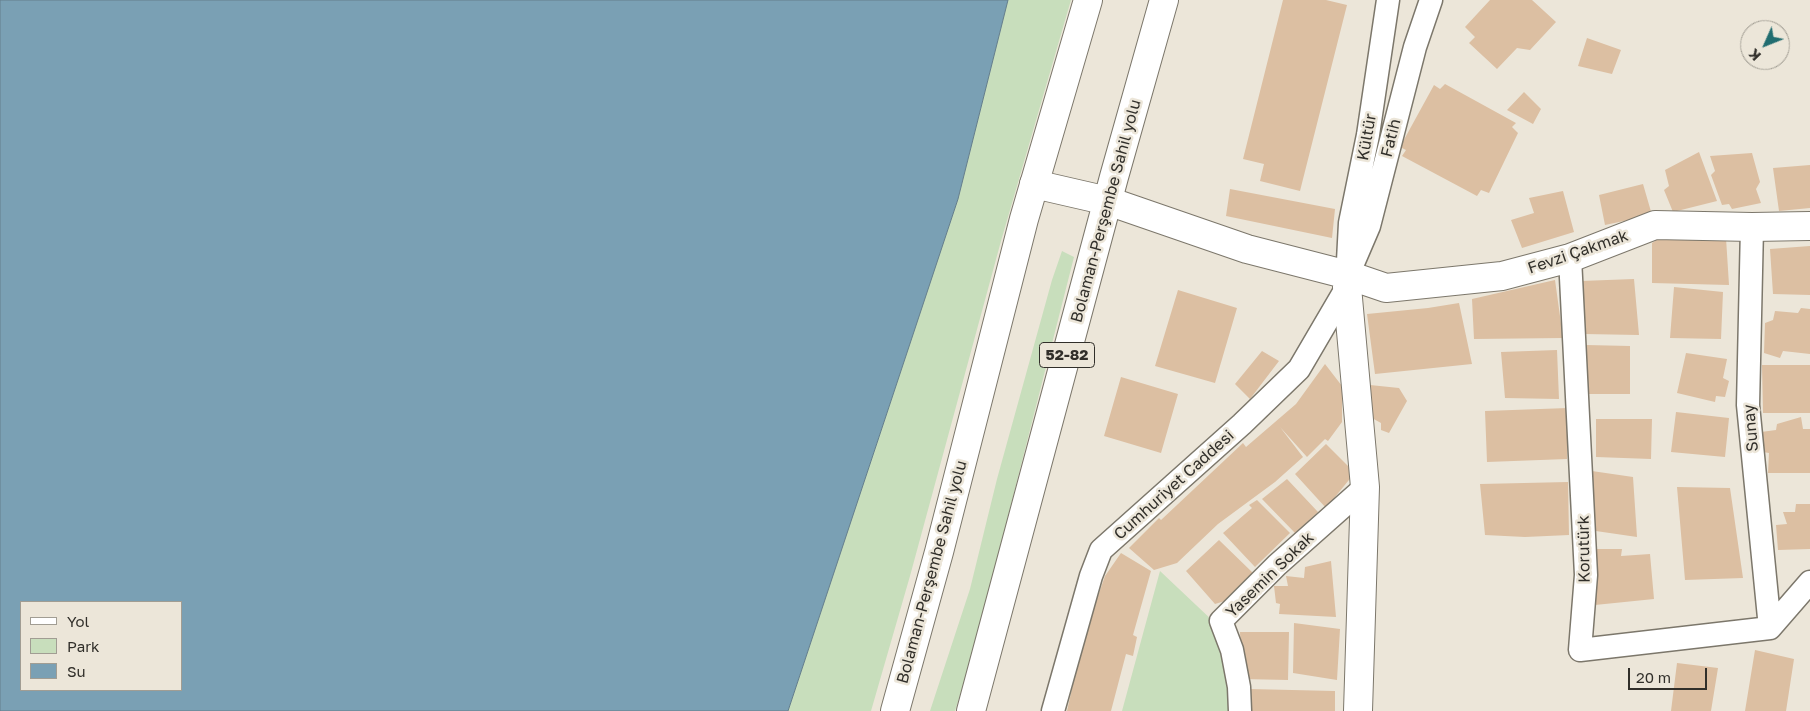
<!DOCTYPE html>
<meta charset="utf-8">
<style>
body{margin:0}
#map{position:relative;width:1810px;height:711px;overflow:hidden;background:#ece6d9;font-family:"Golos Text",sans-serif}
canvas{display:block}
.legend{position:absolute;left:20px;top:601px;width:162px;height:90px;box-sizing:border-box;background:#ece6d9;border:1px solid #a19d93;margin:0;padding:6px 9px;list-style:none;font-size:15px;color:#312f2a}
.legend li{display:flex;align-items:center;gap:10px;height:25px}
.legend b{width:25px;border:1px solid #a19d93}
.north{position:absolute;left:1740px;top:20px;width:50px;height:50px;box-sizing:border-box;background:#ece6d9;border:1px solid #a19d93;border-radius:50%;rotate:226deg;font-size:14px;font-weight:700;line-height:20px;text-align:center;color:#312f2a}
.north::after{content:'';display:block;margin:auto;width:18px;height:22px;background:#216d70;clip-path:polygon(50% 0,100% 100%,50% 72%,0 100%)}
.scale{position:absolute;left:1628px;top:668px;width:79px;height:22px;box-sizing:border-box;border:2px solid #312f2a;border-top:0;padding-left:6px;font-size:15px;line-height:18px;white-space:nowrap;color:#312f2a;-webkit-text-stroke:4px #ece6d9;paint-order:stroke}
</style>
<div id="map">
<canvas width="1810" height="711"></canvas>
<ul class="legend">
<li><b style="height:6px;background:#fff"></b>Yol</li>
<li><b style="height:14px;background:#c8debc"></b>Park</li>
<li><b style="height:14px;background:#7aa0b4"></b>Su</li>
</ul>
<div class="north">K</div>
<div class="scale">20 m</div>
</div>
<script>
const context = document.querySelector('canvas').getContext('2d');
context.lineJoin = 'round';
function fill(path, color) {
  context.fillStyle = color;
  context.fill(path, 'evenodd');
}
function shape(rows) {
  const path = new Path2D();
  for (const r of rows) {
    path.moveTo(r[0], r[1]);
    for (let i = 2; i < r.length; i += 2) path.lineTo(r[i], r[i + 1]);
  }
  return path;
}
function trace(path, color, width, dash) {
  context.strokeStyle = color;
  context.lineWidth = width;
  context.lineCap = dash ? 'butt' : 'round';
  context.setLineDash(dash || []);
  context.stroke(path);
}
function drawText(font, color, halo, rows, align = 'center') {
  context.font = font + ' "Golos Text",sans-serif';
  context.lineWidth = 5;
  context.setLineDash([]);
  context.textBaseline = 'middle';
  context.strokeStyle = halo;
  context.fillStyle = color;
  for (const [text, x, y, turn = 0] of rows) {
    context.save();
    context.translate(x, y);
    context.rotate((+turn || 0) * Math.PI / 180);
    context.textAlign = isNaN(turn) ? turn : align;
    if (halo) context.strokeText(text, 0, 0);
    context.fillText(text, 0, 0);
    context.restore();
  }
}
const green = shape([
 [1008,0,1071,0,1001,241,910,576,871,711,788,711,958,199],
 [1062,251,1074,257,974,650,955,711,930,711,970,589,997,479,1052,280],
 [1160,571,1214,622,1236,711,1122,711]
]);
const water = shape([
 [0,0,1008,0,958,199,788,711,0,711,0,0],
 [21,602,181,602,181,690,21,690,21,602]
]);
const building = shape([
 [1283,0,1326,0,1347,5,1300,191,1260,181,1264,164,1243,159],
 [1490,0,1532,0,1556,22,1530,50,1517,48,1497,69,1469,43,1475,37,1465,27],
 [1587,38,1621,50,1612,74,1578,66],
 [1445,84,1516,123,1512,127,1518,133,1489,193,1481,190,1477,196,1402,156,1406,150,1400,147,1434,85,1440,89],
 [1524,92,1541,109,1533,124,1507,110],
 [1699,152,1717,201,1673,212,1664,190,1669,186,1665,170],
 [1752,153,1760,182,1756,189,1761,203,1732,209,1729,204,1722,205,1711,175,1715,171,1710,156],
 [1810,165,1810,208,1779,211,1773,168],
 [1643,184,1652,215,1605,225,1599,195],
 [1230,189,1335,209,1332,238,1226,216],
 [1563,191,1574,232,1522,248,1511,220,1534,213,1529,198],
 [1663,236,1726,238,1729,285,1652,283,1652,243],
 [1810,246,1810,295,1773,294,1770,249],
 [1634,279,1639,335,1584,334,1581,281],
 [1555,280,1563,338,1474,339,1472,299],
 [1674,287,1723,292,1721,339,1670,338],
 [1178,290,1237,308,1215,383,1155,366],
 [1459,303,1472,364,1375,374,1367,314,1428,308],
 [1801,308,1810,309,1810,354,1783,351,1780,358,1764,353,1765,323,1773,320,1775,311,1798,313],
 [1586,345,1630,346,1630,394,1588,394],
 [1557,350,1559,399,1505,398,1501,352],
 [1262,351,1279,361,1250,399,1235,384],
 [1686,353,1727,359,1723,378,1729,381,1725,397,1716,396,1715,402,1677,393],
 [1325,364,1342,386,1342,422,1328,441,1325,439,1307,457,1280,427,1303,457,1275,482,1218,524,1177,563,1154,570,1129,548,1159,518,1161,520,1243,443,1246,447,1296,404],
 [1762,365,1810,365,1810,413,1763,413],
 [1121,377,1178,394,1161,453,1104,436],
 [1370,385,1399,388,1407,401,1389,433,1381,430,1381,423,1370,417,1363,408],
 [1568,408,1567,459,1487,462,1485,411],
 [1676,412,1729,418,1725,457,1671,452],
 [1801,417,1803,429,1810,429,1810,473,1768,473,1769,453,1763,452,1761,432,1776,430,1777,424],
 [1596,419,1652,419,1651,459,1596,457],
 [1326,444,1348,466,1353,475,1326,508,1295,474],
 [1585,470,1633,477,1637,537,1589,530],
 [1287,479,1318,512,1295,533,1262,499],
 [1568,482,1569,535,1525,537,1485,535,1480,484],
 [1677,487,1730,488,1743,578,1685,580],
 [1257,500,1290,533,1255,567,1223,533,1252,508,1249,505],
 [1796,504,1810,504,1810,549,1778,550,1776,525,1787,524,1783,512,1795,512],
 [1219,540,1253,573,1250,581,1225,601,1215,604,1186,571],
 [1593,549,1622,549,1621,556,1650,554,1654,599,1595,605],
 [1121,553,1151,571,1133,635,1137,637,1133,656,1126,654,1111,711,1067,711,1083,639,1105,576],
 [1331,561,1336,617,1279,614,1280,604,1276,603,1274,586,1288,586,1286,576,1304,578,1305,567],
 [1294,623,1340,629,1337,680,1293,673],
 [1240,632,1289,632,1288,680,1242,679],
 [1755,650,1794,659,1786,711,1745,711],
 [1677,663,1718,668,1711,711,1671,711],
 [1249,689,1335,691,1335,711,1249,711]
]);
const street = shape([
 [1752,227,1748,405,1770,628],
 [1570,258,1586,575,1580,650,1770,628],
 [1348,261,1350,223,1368,135,1388,0],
 [1348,275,1369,226,1415,47,1431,0],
 [1770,628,1810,582],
 [1053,711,1091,576,1101,550,1242,424,1299,369,1347,287],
 [1240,711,1239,687,1232,650,1221,621,1277,565,1365,487]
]);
const secondary = shape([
 [1034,184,1108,201,1247,249,1348,275,1386,288,1502,276,1570,258,1655,225,1752,227,1810,226],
 [1348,275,1347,287,1365,487,1358,711]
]);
const primary = shape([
 [895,711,939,552,1024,219,1088,0],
 [971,711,1114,177,1164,0]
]);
const shields = [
 [1067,355,55]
];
const shieldNames = [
 ["52-82",1067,355]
];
const streetNames = [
 ["Kültür",1367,137,-80],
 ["Fatih",1391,138,-76],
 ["Bolaman-Perşembe Sahil yolu",1106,211,-75],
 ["Fevzi Çakmak",1578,252,-19],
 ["Sunay",1751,428,-95],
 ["Cumhuriyet Caddesi",1174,485,-42],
 ["Korutürk",1584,549,-91],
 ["Bolaman-Perşembe Sahil yolu",932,572,-75],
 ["Yasemin Sokak",1270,575,-44]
];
fill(green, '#c8debc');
fill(water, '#7aa0b4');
trace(water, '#647e8b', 1);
fill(building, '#dcbfa2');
trace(street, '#7c776b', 25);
trace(secondary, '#7c776b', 30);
trace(primary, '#7c776b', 30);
trace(street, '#fff', 22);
trace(secondary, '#fff', 28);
trace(primary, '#fff', 28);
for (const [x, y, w] of shields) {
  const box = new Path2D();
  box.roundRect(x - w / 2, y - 12.5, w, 25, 4);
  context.fillStyle = '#ece6d9';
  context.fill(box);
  trace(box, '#312f2a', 1);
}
drawText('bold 15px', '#312f2a', null, shieldNames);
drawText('16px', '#312f2a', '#ece6d9', streetNames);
</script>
